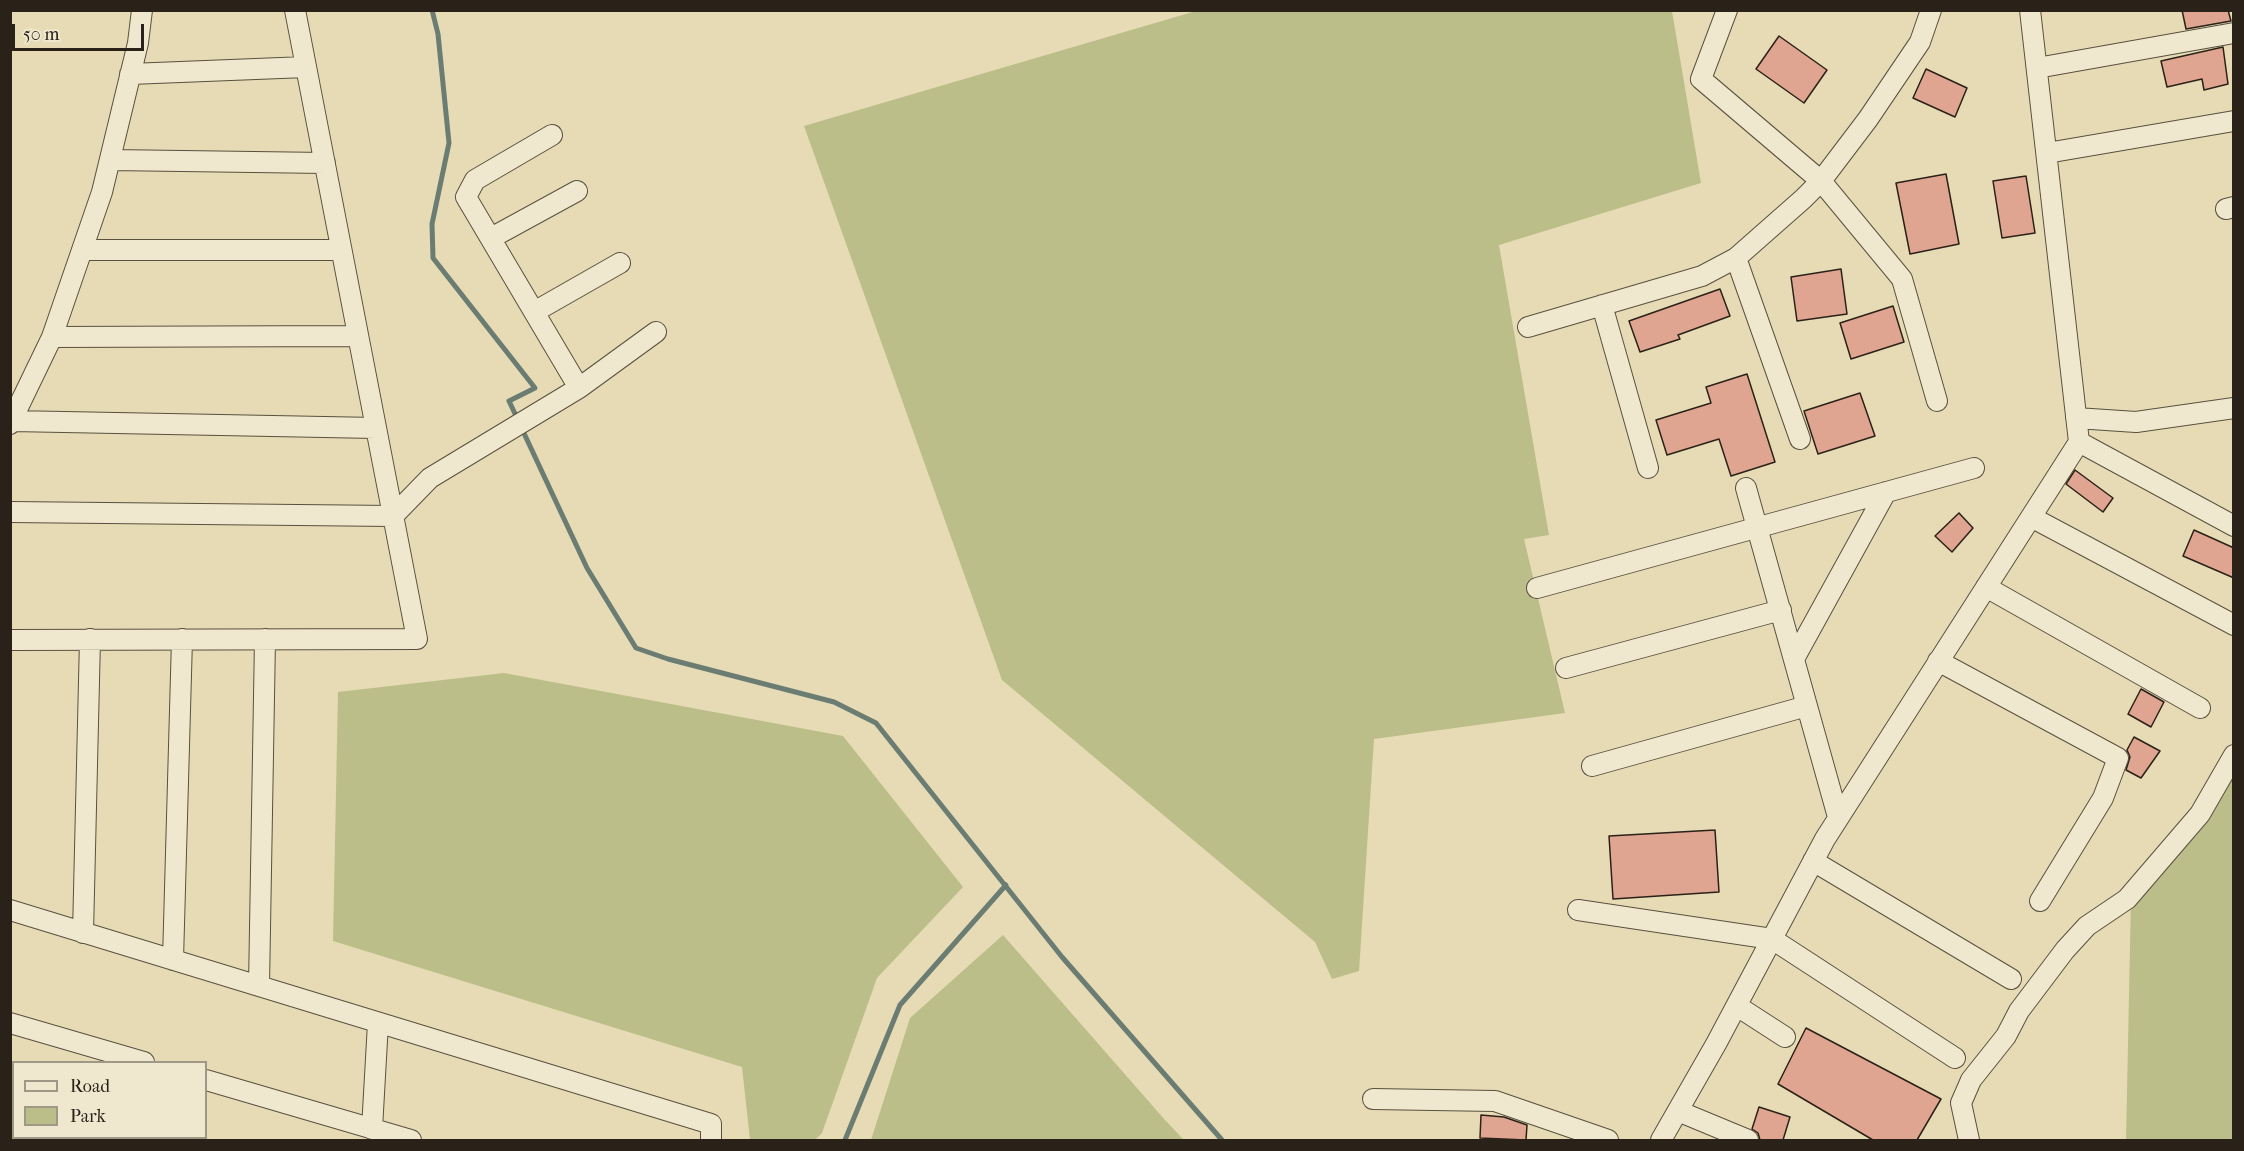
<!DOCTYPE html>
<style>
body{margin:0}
#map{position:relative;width:2244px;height:1151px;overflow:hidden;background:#e6dbb5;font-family:"IM FELL French Canon",serif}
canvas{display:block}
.frame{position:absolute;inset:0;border:12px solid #2a2118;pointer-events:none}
.legend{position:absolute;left:12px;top:1061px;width:195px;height:78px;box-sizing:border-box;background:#efe8cf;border:2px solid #a09886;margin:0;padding:8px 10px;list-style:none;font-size:18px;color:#2a2118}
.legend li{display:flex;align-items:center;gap:12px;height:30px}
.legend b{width:30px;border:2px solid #a09886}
.scale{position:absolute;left:12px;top:24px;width:132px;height:27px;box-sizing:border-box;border:3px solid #2a2118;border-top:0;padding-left:8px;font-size:18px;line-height:21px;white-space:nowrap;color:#2a2118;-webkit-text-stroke:4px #efe8cf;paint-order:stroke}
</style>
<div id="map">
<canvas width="2244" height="1151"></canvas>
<div class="frame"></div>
<ul class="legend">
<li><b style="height:8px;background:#efe8cf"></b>Road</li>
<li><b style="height:16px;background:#bcbe89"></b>Park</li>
</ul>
<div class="scale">50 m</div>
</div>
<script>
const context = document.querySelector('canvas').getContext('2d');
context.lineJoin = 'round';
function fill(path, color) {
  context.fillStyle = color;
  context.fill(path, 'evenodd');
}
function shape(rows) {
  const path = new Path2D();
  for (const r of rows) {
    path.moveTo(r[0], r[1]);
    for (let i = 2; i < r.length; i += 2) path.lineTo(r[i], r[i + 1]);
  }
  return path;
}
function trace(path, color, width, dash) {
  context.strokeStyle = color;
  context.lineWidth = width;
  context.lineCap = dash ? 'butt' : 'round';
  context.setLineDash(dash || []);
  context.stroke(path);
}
const green = shape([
 [1196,11,1672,11,1701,183,1499,245,1549,535,1524,539,1565,713,1374,739,1359,971,1332,979,1315,942,1002,680,804,126],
 [504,673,843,736,963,887,877,978,822,1133,815,1140,750,1140,742,1067,333,941,338,692],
 [2233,760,2233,1140,2126,1140,2131,897],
 [1003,935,1165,1120,1184,1140,871,1140,910,1018]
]);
const stream = shape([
 [432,10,438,34,449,143,432,224,433,258,535,388,509,401,518,420],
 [522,429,587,568,636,648,668,659,834,702,876,723,1062,957,1222,1140],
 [845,1140,900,1005,1006,885]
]);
const building = shape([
 [2182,10,2228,10,2231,21,2186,29,2182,10],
 [1779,36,1827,70,1804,103,1756,69,1779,36],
 [2223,47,2228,84,2204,90,2202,79,2167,87,2161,61,2223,47],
 [1926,69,1967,88,1955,117,1913,98,1926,69],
 [1946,174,1959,244,1910,254,1896,183,1946,174],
 [2026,176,2035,233,2002,238,1993,181,2026,176],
 [1841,269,1847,314,1797,321,1791,277,1841,269],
 [1720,289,1730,316,1678,335,1680,339,1640,352,1629,321,1720,289],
 [1893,306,1904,342,1851,359,1840,323,1893,306],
 [1747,374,1775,462,1731,476,1719,439,1667,455,1656,420,1711,403,1706,387,1747,374],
 [1860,393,1875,436,1818,454,1804,411,1860,393],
 [2075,470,2113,498,2103,512,2066,484,2075,470],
 [1959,513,1973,528,1952,552,1935,536,1959,513],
 [2194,530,2234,548,2234,578,2183,556,2194,530],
 [2141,689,2164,702,2151,727,2128,714,2141,689],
 [2134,737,2160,751,2141,778,2126,770,2130,757,2127,750,2134,737],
 [1715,830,1719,892,1613,899,1609,836,1715,830],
 [1806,1028,1941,1099,1917,1140,1873,1140,1778,1084,1806,1028],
 [1759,1107,1790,1117,1783,1140,1760,1140,1758,1133,1752,1129,1759,1107],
 [1481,1115,1504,1117,1527,1125,1526,1140,1480,1138,1481,1115]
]);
const minor = shape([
 [1727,10,1701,79,1821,181,1902,279,1937,401],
 [2037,68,2234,33],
 [130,74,306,67],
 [2047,153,2234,121],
 [110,160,325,163],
 [2226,209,2234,207],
 [491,238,577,191],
 [82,250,341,250],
 [1736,258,1800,439],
 [1602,305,1648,468],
 [534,312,620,263],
 [1528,327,1702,276,1736,258,1803,199,1821,181,1868,119,1920,42,1931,10],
 [52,337,358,336],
 [579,388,656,332],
 [2076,418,2136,422,2234,408],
 [12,421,376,428],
 [10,424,52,337,102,192,138,43,142,10],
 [2079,442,2234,526],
 [1746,488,1838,817],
 [10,512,393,516,430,478,579,388,466,197,475,180,552,135],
 [2031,517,2234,625],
 [1986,587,2200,708],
 [1537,588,1974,468],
 [10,640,417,639,295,10],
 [1794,659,1886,492],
 [1938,661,2118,758,2103,798,2040,901],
 [1566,668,1781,610],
 [1592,766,1807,706],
 [1813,861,2011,979],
 [10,910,711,1124,711,1140],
 [1578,910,1772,939,1955,1058],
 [83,933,90,639],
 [173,960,182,639],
 [259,986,265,639],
 [1737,1006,1785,1037],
 [10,1023,144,1062],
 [206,1080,411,1140],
 [1373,1099,1495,1101,1608,1140],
 [1678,1111,1748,1140],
 [10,1114,14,1115],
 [372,1129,378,1023],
 [90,1138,100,1140],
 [1661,1140,1716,1044,1825,839,2079,442,2030,10],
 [1969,1140,1961,1103,1971,1080,2006,1036,2019,1011,2065,950,2087,926,2127,899,2200,814,2234,755]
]);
fill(green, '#bcbe89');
trace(stream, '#6b7d73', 5);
fill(building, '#e0a590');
trace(building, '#2a2118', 1.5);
trace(minor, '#59503f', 22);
trace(minor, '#efe8cf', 20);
</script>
